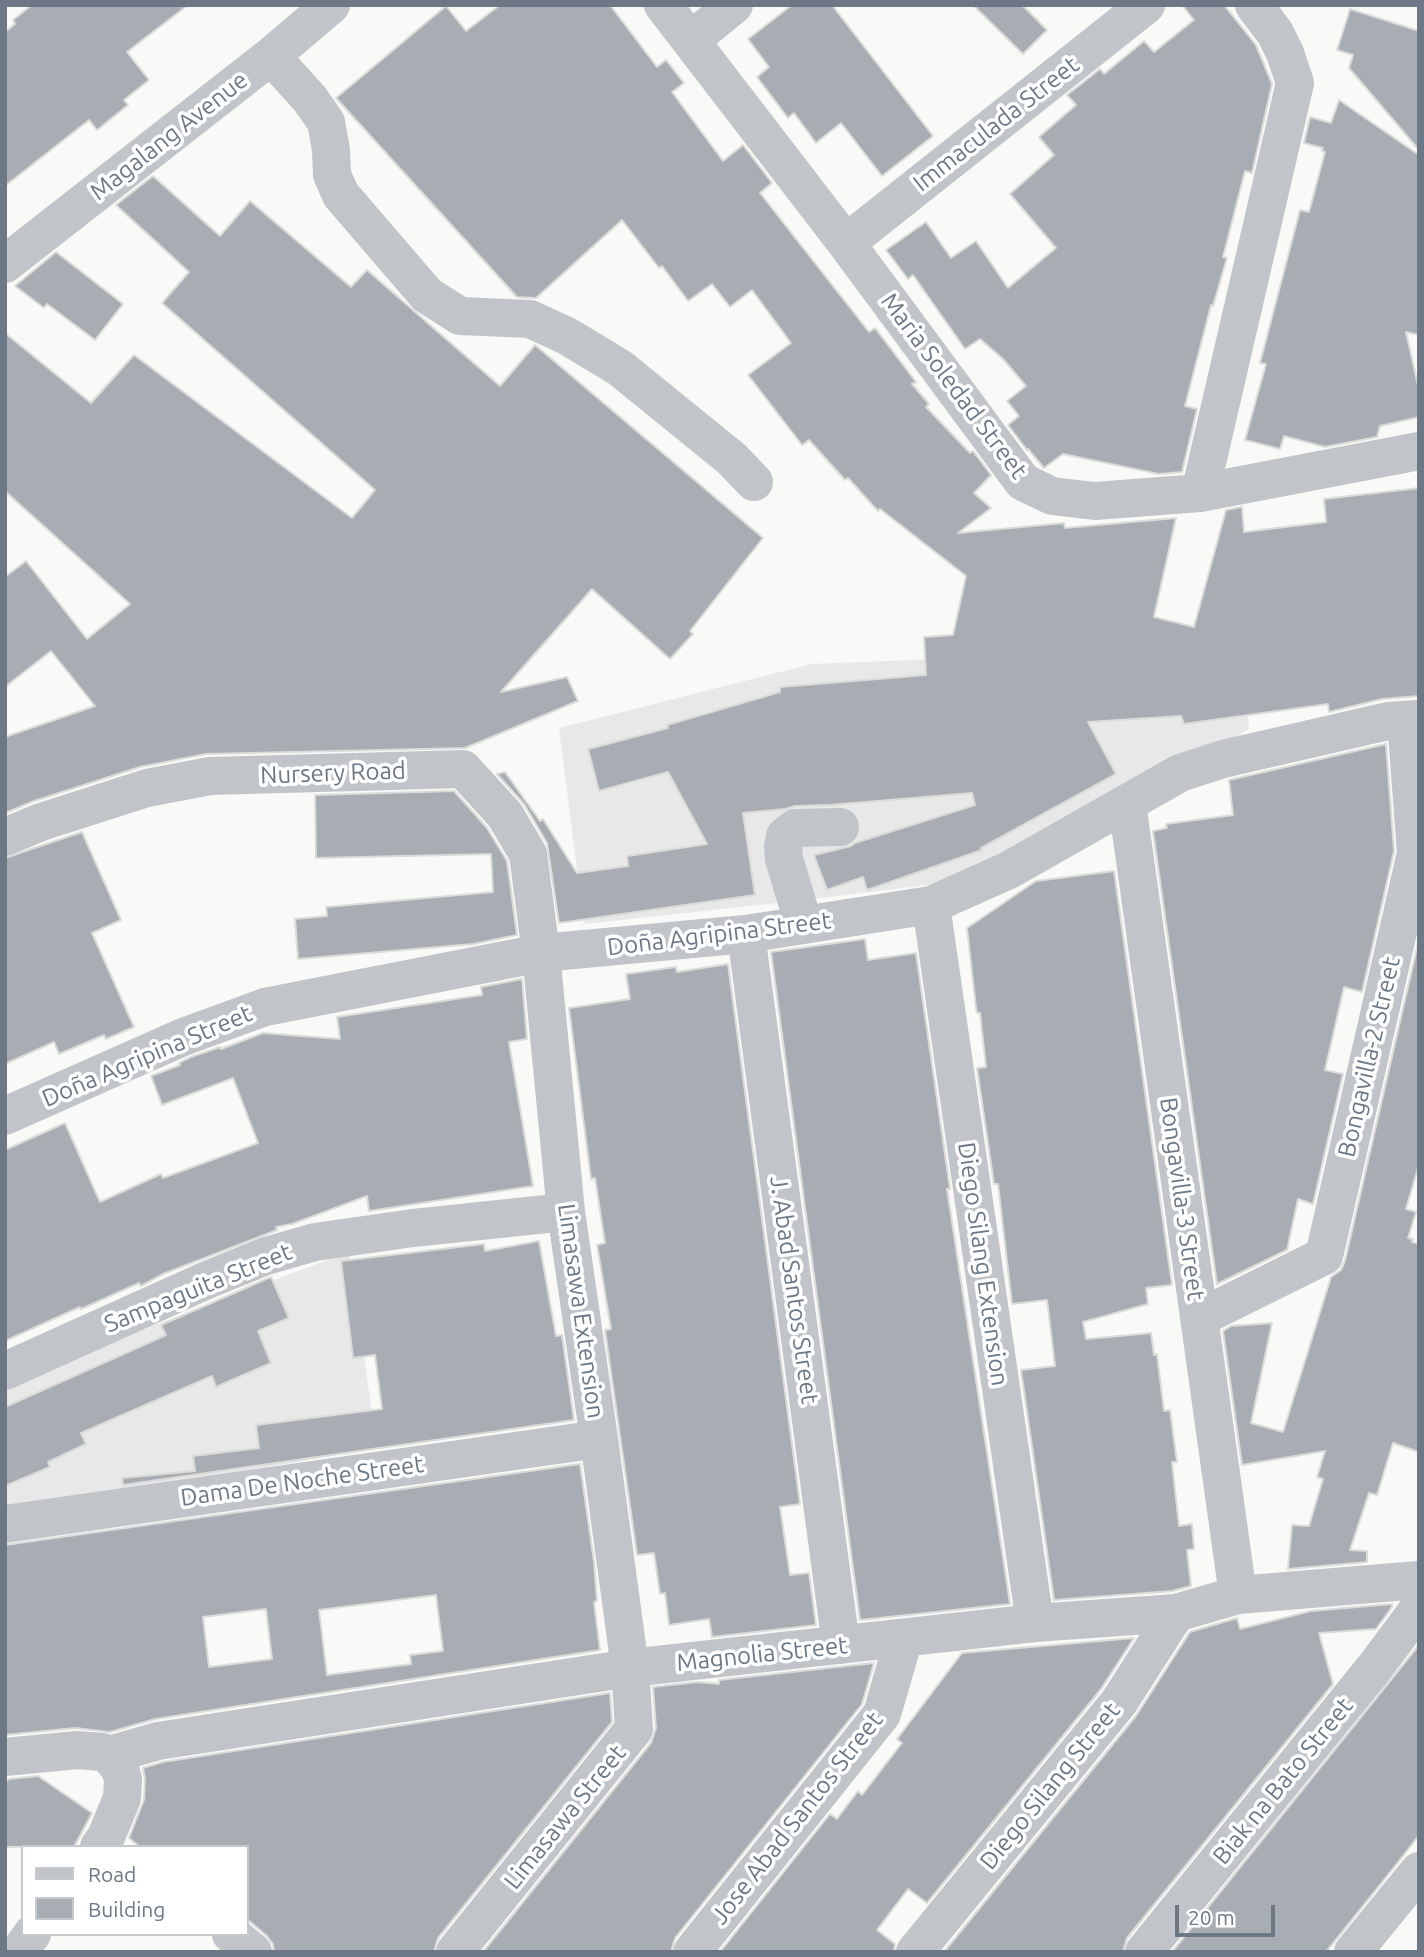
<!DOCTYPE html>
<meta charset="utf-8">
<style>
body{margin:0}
#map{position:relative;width:1424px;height:1957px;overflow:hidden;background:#f9f9f7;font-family:Ubuntu,sans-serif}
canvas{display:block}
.frame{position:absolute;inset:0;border:7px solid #6c7885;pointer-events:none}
.legend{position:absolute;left:21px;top:1845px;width:228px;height:91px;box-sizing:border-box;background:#fff;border:2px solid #c4c9ce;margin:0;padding:9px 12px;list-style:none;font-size:21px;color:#6c7885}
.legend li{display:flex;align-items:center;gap:14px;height:35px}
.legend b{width:35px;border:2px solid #c4c9ce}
.scale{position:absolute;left:1175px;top:1905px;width:100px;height:32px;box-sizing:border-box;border:4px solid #6c7885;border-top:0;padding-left:9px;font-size:21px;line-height:24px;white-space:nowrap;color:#6c7885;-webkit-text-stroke:5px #fff;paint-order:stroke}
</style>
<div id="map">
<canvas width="1424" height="1957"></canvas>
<div class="frame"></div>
<ul class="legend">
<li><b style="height:9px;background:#c1c4c8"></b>Road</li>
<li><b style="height:19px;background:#a7adb3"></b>Building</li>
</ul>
<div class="scale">20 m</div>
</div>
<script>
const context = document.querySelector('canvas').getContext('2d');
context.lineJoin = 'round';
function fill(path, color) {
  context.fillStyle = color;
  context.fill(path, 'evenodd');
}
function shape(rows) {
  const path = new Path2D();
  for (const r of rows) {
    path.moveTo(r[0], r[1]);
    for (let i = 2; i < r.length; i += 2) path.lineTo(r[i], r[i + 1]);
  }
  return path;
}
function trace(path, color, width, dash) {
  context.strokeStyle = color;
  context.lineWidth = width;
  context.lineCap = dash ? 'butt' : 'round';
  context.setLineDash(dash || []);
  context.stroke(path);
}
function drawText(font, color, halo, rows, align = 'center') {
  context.font = font + ' Ubuntu,sans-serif';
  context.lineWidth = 7;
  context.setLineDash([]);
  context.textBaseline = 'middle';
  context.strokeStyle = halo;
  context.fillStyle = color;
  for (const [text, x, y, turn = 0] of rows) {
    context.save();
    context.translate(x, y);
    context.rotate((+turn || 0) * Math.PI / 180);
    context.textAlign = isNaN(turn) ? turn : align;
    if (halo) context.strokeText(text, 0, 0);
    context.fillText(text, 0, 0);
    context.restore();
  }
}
const built = shape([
 [1241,647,1249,729,990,877,814,899,584,924,559,728,812,664],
 [349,1252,377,1448,5,1513,5,1391,131,1334]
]);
const building = shape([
 [32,5,188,5,127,52,149,80,124,100,128,105,97,130,89,120,5,186,5,32,15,24,13,20,32,5],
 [500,5,610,5,657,67,666,60,684,83,672,92,723,161,743,145,772,183,760,193,869,332,875,328,916,382,912,384,929,404,926,407,970,453,973,451,991,475,974,493,991,508,958,533,1064,523,1065,528,1176,518,1154,617,1194,627,1226,510,1242,507,1244,532,1326,522,1324,499,1419,488,1419,696,1382,699,1329,712,1328,704,1184,724,1181,716,1088,722,1116,774,981,848,982,850,867,890,863,877,827,890,814,855,851,846,855,843,975,805,972,793,830,805,795,806,785,809,743,813,755,895,559,923,547,843,524,804,497,774,505,772,540,821,543,819,577,873,628,866,627,856,707,844,668,772,599,791,588,749,668,728,667,725,780,692,780,687,926,675,924,637,953,635,966,576,880,509,878,511,848,478,845,480,809,440,802,445,748,375,791,343,752,290,730,307,712,284,688,301,662,266,659,268,622,220,536,298,517,297,336,98,446,6,466,31,500,5],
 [792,5,832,5,933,136,882,176,841,123,816,143,794,113,788,118,757,77,769,67,748,39,792,5],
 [973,5,1022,5,1047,30,1023,54,973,5],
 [1182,5,1224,5,1256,45,1272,84,1252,173,1245,171,1223,257,1227,258,1213,306,1211,305,1185,406,1197,409,1182,472,1159,474,1063,454,1044,468,1028,449,1027,450,1008,425,1019,416,1007,401,1026,386,1003,359,980,339,965,349,913,275,908,279,886,250,926,222,951,258,976,241,1008,288,1056,248,1010,194,1054,155,1039,137,1076,105,1067,95,1100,69,1104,74,1144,41,1154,52,1194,20,1182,5],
 [1350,9,1419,31,1419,150,1349,68,1353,55,1337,50,1350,9],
 [1339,100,1419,155,1419,335,1406,332,1419,390,1419,417,1380,426,1377,437,1325,447,1284,436,1280,449,1245,440,1266,364,1260,363,1300,210,1309,212,1325,152,1322,151,1323,148,1304,143,1310,117,1331,123,1339,100],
 [153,176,220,236,250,201,351,287,367,270,500,386,535,345,763,538,690,631,693,634,670,659,592,589,501,692,567,677,578,701,465,748,206,754,140,767,34,801,5,813,5,737,95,706,51,651,5,687,5,577,26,561,87,639,130,604,5,491,5,333,91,403,134,355,352,518,375,490,162,303,189,272,116,205,153,176],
 [56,252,123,304,95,340,47,304,44,308,15,286,56,252],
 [1386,744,1394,851,1362,992,1344,987,1325,1070,1343,1074,1313,1204,1298,1199,1287,1250,1217,1284,1153,831,1167,828,1166,824,1233,815,1229,780,1386,744],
 [454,791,487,828,507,861,517,935,473,944,298,959,295,919,327,916,326,907,493,892,491,854,316,858,315,795,454,791],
 [82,832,121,920,92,933,134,1027,106,1039,104,1035,59,1054,54,1042,5,1064,5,858,82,832],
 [1114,871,1172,1285,1146,1288,1148,1304,1083,1322,1086,1339,1151,1333,1154,1355,1157,1354,1164,1411,1170,1410,1177,1462,1172,1462,1179,1526,1192,1524,1194,1549,1187,1550,1191,1586,1172,1591,1054,1600,1021,1370,1055,1366,1047,1300,1012,1304,998,1184,994,1184,977,1068,986,1067,980,1013,977,1013,976,1008,967,928,1036,881,1114,871],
 [865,939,868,960,916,953,950,1189,947,1189,1010,1604,860,1620,771,952,865,939],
 [1419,939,1419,1164,1406,1209,1416,1212,1408,1238,1413,1239,1412,1242,1419,1244,1419,1452,1393,1443,1377,1495,1369,1493,1350,1550,1367,1551,1367,1562,1288,1569,1292,1525,1309,1526,1323,1479,1317,1477,1325,1451,1242,1465,1223,1331,1231,1326,1272,1323,1251,1423,1283,1432,1331,1277,1341,1270,1345,1261,1419,939],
 [728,964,800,1504,780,1507,790,1575,809,1573,816,1625,712,1637,709,1619,669,1625,665,1593,660,1594,654,1553,637,1555,605,1330,611,1329,597,1245,605,1243,595,1178,591,1179,569,1008,630,999,626,974,676,967,677,972,728,964],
 [522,979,527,1039,509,1042,533,1186,369,1211,367,1196,292,1224,276,1227,277,1230,163,1274,141,1286,139,1283,81,1309,80,1307,5,1341,5,1150,65,1123,100,1202,161,1174,163,1178,258,1143,233,1078,162,1105,151,1076,180,1065,179,1063,191,1057,220,1047,221,1049,263,1033,340,1039,337,1017,482,995,481,987,522,979],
 [539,1241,556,1336,562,1335,574,1420,123,1485,122,1478,195,1471,193,1456,259,1448,256,1425,382,1409,375,1355,353,1358,341,1261,484,1244,485,1251,539,1241],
 [271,1277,289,1318,258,1331,271,1363,216,1387,212,1376,81,1433,86,1444,48,1462,50,1467,5,1486,5,1407,166,1335,161,1325,271,1277],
 [580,1464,594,1562,597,1601,594,1602,600,1650,155,1719,110,1732,75,1728,5,1735,5,1545,580,1464],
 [436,1595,443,1651,410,1655,411,1664,327,1675,319,1610,436,1595],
 [266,1609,272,1659,209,1667,203,1617,266,1609],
 [1392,1604,1392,1607,1376,1629,1319,1633,1333,1684,1127,1938,1123,1952,944,1952,1136,1716,1190,1632,1237,1618,1240,1629,1311,1611,1392,1604],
 [1134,1638,1101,1689,927,1903,908,1889,877,1930,895,1944,894,1952,720,1952,830,1814,837,1819,858,1791,862,1795,902,1743,897,1739,962,1653,1134,1638],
 [1419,1645,1419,1835,1399,1861,1326,1952,1172,1952,1419,1645],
 [874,1663,862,1704,675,1938,671,1952,483,1952,651,1743,656,1728,653,1687,698,1682,719,1684,719,1680,874,1663],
 [610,1693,612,1722,438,1938,434,1952,274,1952,273,1944,267,1936,247,1919,247,1847,140,1847,129,1838,144,1800,145,1780,143,1768,163,1762,610,1693],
 [38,1776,92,1813,74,1847,5,1847,5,1784,9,1779,38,1776]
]);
const minor = shape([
 [663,5,846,243,1023,482,1052,496,1095,501,1200,493,1419,451],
 [691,40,734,5],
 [271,56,310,99,326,122,331,150,332,175,341,195,427,295,460,316,530,319,567,336,620,368,732,459,754,482],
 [846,243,1146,5],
 [5,264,271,56,331,5],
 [1200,493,1295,83,1285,53,1275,33,1254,5],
 [1127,803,1238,1595],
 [5,837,41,822,147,788,210,776,463,769,505,815,528,854,541,953,566,1212,599,1439,630,1668,634,1729,455,1952],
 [931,905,1035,1623],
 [804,925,784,859,783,846,785,836,795,828,840,827],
 [746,934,841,1645],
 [5,1116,183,1037,265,1007,541,953,746,934,931,905,1009,870,1180,773,1223,759,1388,721,1419,719],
 [1199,1318,1324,1256,1416,853,1406,720],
 [5,1371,207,1280,266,1256,315,1242,413,1228,566,1212],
 [5,1524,599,1439],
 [109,1755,158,1741,630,1668,1035,1623,1176,1613,1238,1595,1419,1580],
 [5,1757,77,1750,102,1752,109,1755,120,1769,123,1779,122,1798,106,1837,99,1847],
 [231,1934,253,1952],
 [19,1952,32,1934],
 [692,1952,882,1714,904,1638],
 [915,1952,1119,1702,1176,1613],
 [1144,1952,1375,1667,1419,1608],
 [1353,1952,1419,1871]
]);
const streetNames = [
 ["Immaculada Street",996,124,-38],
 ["Magalang Avenue",169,136,-38],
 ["Maria Soledad Street",954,386,53],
 ["Nursery Road",333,773,-2],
 ["Doña Agripina Street",719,934,-7],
 ["Doña Agripina Street",147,1056,-23],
 ["Bongavilla-2 Street",1369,1057,-77],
 ["Bongavilla-3 Street",1182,1199,82],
 ["Diego Silang Extension",983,1264,82],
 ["Sampaguita Street",198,1288,-22],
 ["J. Abad Santos Street",794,1290,82],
 ["Limasawa Extension",581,1311,82],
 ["Dama De Noche Street",302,1481,-8],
 ["Magnolia Street",762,1654,-6],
 ["Biak na Bato Street",1283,1781,-51],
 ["Diego Silang Street",1050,1786,-51],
 ["Limasawa Street",565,1817,-51],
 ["Jose Abad Santos Street",797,1818,-52]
];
fill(built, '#e7e8e7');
fill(building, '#a7adb3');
trace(building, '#dbdbd9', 2);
trace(minor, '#c1c4c8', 38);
drawText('24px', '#6c7885', '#fff', streetNames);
</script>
